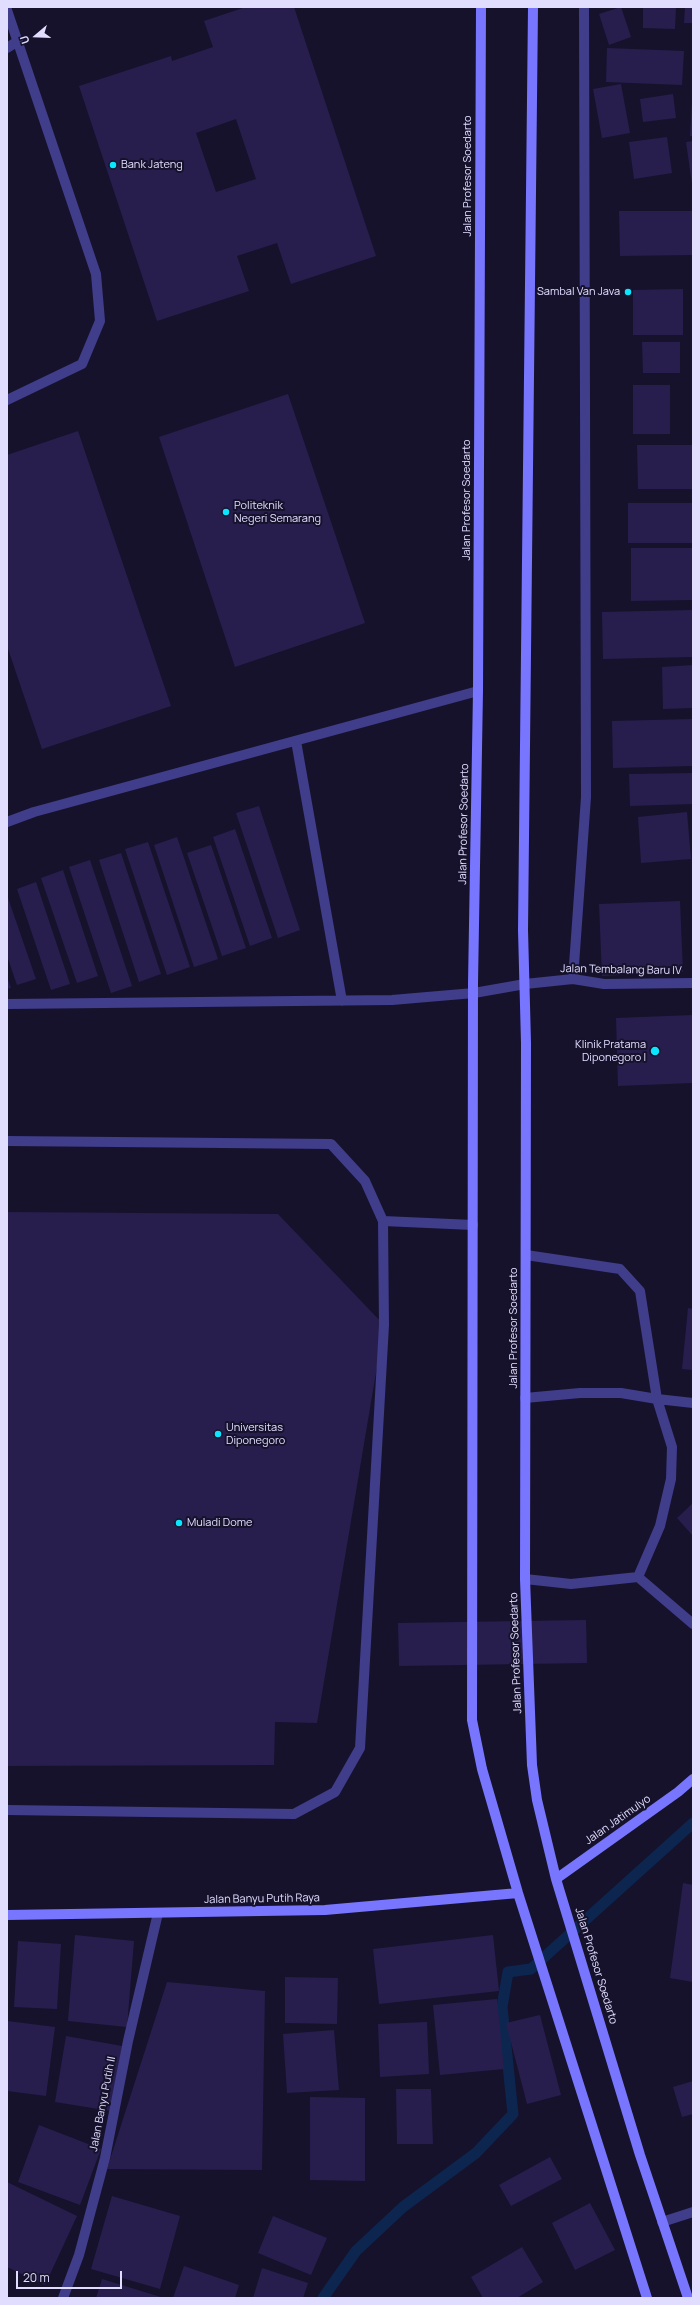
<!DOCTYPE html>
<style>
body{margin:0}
#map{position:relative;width:700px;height:2305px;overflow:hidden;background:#16122c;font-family:Manrope,sans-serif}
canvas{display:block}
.frame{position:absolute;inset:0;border:8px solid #e1ddff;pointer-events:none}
.north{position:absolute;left:16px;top:16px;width:40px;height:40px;-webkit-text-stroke:3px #16122c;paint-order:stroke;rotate:251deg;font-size:11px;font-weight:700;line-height:16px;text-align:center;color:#e1ddff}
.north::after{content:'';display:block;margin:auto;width:14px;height:18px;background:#e1ddff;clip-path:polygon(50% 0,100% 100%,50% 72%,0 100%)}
.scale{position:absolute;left:16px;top:2271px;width:106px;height:18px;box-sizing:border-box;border:2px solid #e1ddff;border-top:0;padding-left:5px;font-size:12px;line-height:14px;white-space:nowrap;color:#e1ddff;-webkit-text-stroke:3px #16122c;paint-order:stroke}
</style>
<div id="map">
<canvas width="700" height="2305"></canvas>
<div class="frame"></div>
<div class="north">U</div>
<div class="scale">20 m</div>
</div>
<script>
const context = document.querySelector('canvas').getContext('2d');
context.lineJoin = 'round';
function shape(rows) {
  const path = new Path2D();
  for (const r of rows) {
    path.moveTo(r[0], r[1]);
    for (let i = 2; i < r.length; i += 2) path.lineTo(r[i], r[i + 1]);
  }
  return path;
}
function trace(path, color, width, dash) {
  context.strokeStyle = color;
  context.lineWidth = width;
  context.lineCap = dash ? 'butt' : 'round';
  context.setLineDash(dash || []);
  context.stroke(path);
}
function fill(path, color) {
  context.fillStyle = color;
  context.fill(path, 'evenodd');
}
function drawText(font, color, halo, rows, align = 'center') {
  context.font = font + ' Manrope,sans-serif';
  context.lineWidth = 4;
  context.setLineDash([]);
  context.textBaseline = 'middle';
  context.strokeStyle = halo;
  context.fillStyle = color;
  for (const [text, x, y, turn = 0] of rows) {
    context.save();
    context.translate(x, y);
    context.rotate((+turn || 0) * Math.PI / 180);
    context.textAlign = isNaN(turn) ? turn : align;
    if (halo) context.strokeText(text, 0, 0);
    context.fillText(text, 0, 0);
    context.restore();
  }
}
const stream = shape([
 [323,2298,356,2251,403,2207,476,2153,513,2114,502,2007,508,1972,531,1969,693,1823]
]);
const building = shape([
 [246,7,294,7,376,256,291,284,277,243,237,256,249,291,157,321,79,86,171,56,172,61,213,47,204,21],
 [236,119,256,179,216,192,196,133],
 [621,7,631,37,609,45,599,14],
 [643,7,676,7,675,29,643,28],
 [685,7,693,7,693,23,684,23],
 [607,48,684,51,682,85,606,82],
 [621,84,630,133,602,138,593,89],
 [673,94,676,118,643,122,640,99],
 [692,102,693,102,693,136,690,136],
 [667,137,672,173,634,179,629,142],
 [693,141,693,184,692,184,686,142],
 [619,211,693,211,693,255,620,256],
 [683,289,683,335,633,335,633,290],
 [642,342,680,342,680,373,643,373],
 [633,385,670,385,670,434,633,434],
 [288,394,365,623,235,667,159,437],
 [78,431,171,706,42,749,7,646,7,455],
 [637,445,693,445,693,489,638,489],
 [628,503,693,503,693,543,628,543],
 [631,548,693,548,693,600,631,601],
 [693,610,693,657,603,659,602,612],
 [693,665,693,708,663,709,662,667],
 [693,719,693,766,613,768,612,721],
 [693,773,693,804,630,806,629,774],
 [259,806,300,930,278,938,236,813],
 [687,812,691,859,641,863,638,817],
 [235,829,272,938,250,946,213,837],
 [177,837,218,959,194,967,154,845],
 [148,842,190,967,167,975,125,849],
 [211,845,246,948,222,956,187,853],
 [121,853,161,974,139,982,99,860],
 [90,860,132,986,111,993,69,867],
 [63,870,98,976,77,983,41,878],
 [36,882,70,984,51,990,17,889],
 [7,895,36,979,17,985,7,956],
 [680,901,683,972,602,976,599,904],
 [7,977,11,988,7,989],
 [693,1015,693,1083,618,1086,616,1018],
 [7,1212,278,1214,384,1325,317,1723,275,1722,274,1765,7,1766],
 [688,1308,693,1309,693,1370,682,1369],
 [693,1503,693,1536,677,1518],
 [586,1620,587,1663,399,1666,398,1623],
 [683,1883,693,1885,693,1982,670,1978],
 [75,1935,134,1941,127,2027,68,2021],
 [493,1935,499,1991,379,2004,373,1949],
 [18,1941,61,1944,57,2009,14,2007],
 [285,1977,338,1978,337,2024,285,2023],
 [167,1982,265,1991,262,2170,107,2169],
 [497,1999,504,2069,440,2075,433,2005],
 [540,2015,561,2095,527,2104,506,2023],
 [7,2021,55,2027,46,2096,7,2091],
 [427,2022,429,2074,380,2077,378,2024],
 [334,2030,339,2090,287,2093,283,2034],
 [66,2036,122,2046,111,2111,55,2102],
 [693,2081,693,2114,682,2117,673,2087],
 [396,2089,431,2089,433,2144,397,2144],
 [310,2097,365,2098,365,2181,310,2180],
 [39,2125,101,2149,80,2205,18,2182],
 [550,2157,562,2179,511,2206,499,2185],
 [7,2182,77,2216,45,2285,7,2267],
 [112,2196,180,2216,160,2289,91,2269],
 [590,2203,615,2250,575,2270,552,2223],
 [273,2216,327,2238,311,2275,258,2253],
 [522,2247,543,2282,517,2298,483,2298,471,2277],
 [184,2266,239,2285,235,2298,173,2298],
 [262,2268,308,2283,303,2298,253,2298],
 [102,2279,164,2298,96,2298]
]);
const lane = shape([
 [7,10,96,274,100,321,82,364,7,400],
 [7,48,18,41],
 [296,741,342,1001],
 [7,822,34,812,478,691],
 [7,1004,392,1000,474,993],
 [7,1141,331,1144,365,1181,383,1221,384,1325,360,1748,335,1792,294,1814,7,1810],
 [383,1221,473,1225],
 [526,1255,620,1269,640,1291,657,1399,693,1403],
 [638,1577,693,1624],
 [525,1579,571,1584,638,1577,660,1526,671,1479,672,1447,657,1399,621,1393,580,1393,525,1398]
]);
const street = shape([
 [573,979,586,797,584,7],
 [474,993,525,984,573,979,604,984,693,983],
 [662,2222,693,2212],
 [63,2298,79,2255,105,2158,128,2041,158,1913]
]);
const secondary = shape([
 [481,7,478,691,473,983,472,1720,482,1769,518,1893,647,2298],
 [533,7,523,930,526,1043,525,1579,532,1765,537,1800,556,1879,640,2155,688,2298],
 [556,1879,678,1792,693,1779],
 [7,1915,325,1910,518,1893]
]);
const markers = [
 [113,165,4,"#0ae6fe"],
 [628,292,4,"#0ae6fe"],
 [226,512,4,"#0ae6fe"],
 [655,1051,5,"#0ae6fe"],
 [218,1434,4,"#0ae6fe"],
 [179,1523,4,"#0ae6fe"]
];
const poiNames = [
 ["Bank Jateng",121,165],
 ["Sambal Van Java",620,292,"right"],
 ["Politeknik",234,506],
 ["Negeri Semarang",234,519],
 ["Klinik Pratama",646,1045,"right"],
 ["Diponegoro I",646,1058,"right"],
 ["Universitas",226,1428],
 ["Diponegoro",226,1441],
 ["Muladi Dome",187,1523]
];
const streetNames = [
 ["Jalan Profesor Soedarto",468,176,-90],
 ["Jalan Profesor Soedarto",467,500,-90],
 ["Jalan Profesor Soedarto",464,824,-89],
 ["Jalan Tembalang Baru IV",621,970,1],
 ["Jalan Profesor Soedarto",514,1328,-90],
 ["Jalan Profesor Soedarto",516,1653,-92],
 ["Jalan Jatimulyo",618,1820,-35],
 ["Jalan Banyu Putih Raya",262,1899,-1],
 ["Jalan Profesor Soedarto",596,1966,73],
 ["Jalan Banyu Putih II",103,2104,-79]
];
trace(stream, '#0d2650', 11);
fill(building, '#271e4d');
trace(lane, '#403d8b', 10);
trace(street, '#403d8b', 10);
trace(secondary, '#7875ff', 10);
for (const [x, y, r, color] of markers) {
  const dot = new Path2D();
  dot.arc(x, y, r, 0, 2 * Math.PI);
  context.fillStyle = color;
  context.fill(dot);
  trace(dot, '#16122c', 1.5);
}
drawText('11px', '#e1ddff', '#16122c', poiNames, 'left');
drawText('11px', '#e1ddff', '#16122c', streetNames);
</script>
